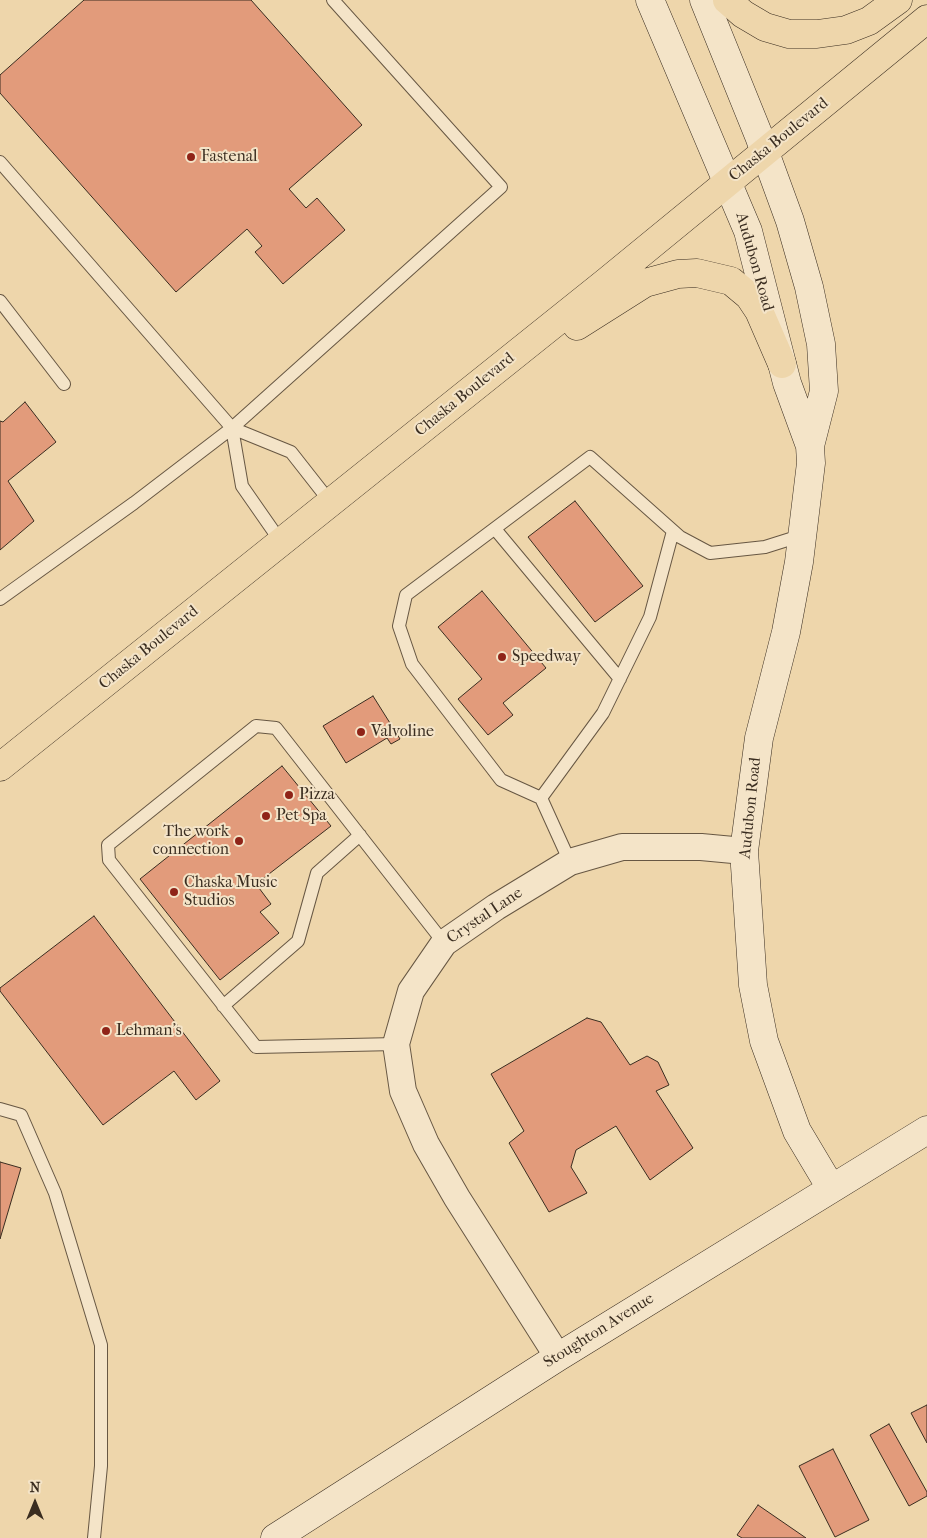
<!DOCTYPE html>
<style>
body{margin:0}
#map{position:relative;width:927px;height:1538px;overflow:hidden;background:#eed6ab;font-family:"IM FELL French Canon",serif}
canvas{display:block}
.north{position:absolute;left:10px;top:1478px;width:50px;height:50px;-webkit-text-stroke:4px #f4e4c8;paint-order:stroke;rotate:0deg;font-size:14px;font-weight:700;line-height:20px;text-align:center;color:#3a2d20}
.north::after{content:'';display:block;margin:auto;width:18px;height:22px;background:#3a2d20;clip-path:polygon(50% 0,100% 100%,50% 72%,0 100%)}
</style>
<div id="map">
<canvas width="927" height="1538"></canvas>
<div class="north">N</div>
</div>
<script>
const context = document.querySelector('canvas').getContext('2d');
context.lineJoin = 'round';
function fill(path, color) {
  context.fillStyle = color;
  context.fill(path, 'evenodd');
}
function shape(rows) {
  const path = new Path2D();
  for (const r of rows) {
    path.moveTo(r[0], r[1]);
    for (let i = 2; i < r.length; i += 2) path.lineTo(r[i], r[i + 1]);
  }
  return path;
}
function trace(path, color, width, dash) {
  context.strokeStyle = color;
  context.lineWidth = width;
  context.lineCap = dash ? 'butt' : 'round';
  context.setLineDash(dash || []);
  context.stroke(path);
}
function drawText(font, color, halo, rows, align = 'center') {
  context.font = font + ' "IM FELL French Canon",serif';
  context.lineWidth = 4;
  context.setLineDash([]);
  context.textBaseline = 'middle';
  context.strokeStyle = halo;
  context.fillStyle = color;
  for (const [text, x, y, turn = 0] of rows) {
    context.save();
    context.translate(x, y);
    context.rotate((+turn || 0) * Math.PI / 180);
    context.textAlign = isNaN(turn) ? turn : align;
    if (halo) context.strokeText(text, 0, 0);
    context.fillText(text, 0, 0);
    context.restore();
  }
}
const building = shape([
 [84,0,251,0,362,125,289,189,306,208,317,198,345,230,283,284,255,252,262,246,247,229,176,292,0,93,0,75,84,0],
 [25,402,56,442,8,481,34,521,0,550,0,421,3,422,25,402],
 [575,501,643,586,595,622,528,537,575,501],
 [482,591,546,668,503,703,513,715,488,735,458,699,482,679,438,627,482,591],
 [373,696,400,739,391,744,387,738,346,763,323,726,373,696],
 [282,766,331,826,256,884,271,904,260,912,279,933,220,980,140,879,282,766],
 [94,916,220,1081,196,1100,174,1071,103,1125,0,991,0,988,94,916],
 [587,1018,601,1022,630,1065,647,1056,658,1062,669,1085,656,1091,693,1148,650,1180,616,1126,576,1150,571,1167,587,1193,549,1212,509,1143,524,1131,491,1074,587,1018],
 [0,1162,21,1168,0,1239,0,1162],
 [927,1405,927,1443,911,1413,927,1405],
 [889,1424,927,1492,927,1496,909,1506,870,1435,889,1424],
 [833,1449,869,1520,835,1537,799,1466,833,1449],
 [758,1505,806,1538,742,1538,737,1535,758,1505]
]);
const lane = shape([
 [0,162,232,428,291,452,331,503],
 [0,301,64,384],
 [232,428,242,486,281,542],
 [495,529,620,679],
 [0,599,134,503,232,428,501,187,333,0],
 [541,798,603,713,650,617,673,531],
 [570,862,541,798,501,780,412,664,399,626,406,595,590,457,680,537,710,553,765,547,803,535],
 [223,1006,298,941,317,873,360,835],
 [396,1044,256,1047,109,860,108,845,256,726,276,728,444,943],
 [0,1109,21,1115,55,1193,101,1345,101,1466,94,1538]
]);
const street = shape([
 [558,1357,457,1198,426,1144,403,1091,396,1044,411,991,444,943,496,907,570,862,622,847,701,847,744,851]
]);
const secondary = shape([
 [650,0,748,231,787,383,810,446,811,463,799,562,786,632,759,738,744,851,753,985,764,1041,797,1131,831,1188],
 [704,0,759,136,790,221,809,287,821,344,824,391,810,446],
 [275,1538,558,1357,927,1130]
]);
const primary = shape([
 [727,0,743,14,765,27,789,34,817,34,846,30,869,21,898,0],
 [577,326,645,283,678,274,697,273,731,281,749,296,759,311,782,364],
 [0,767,606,282,927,19]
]);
const markers = [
 [191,157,5,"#8f2418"],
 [502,657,5,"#8f2418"],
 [361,732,5,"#8f2418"],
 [289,795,5,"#8f2418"],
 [266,816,5,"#8f2418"],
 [239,841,5,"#8f2418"],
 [174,892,5,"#8f2418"],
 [106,1031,5,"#8f2418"]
];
const streetNames = [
 ["Chaska Boulevard",779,140,-39],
 ["Audubon Road",754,262,74],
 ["Chaska Boulevard",465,395,-39],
 ["Chaska Boulevard",149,648,-39],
 ["Audubon Road",751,808,-84],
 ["Crystal Lane",485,916,-34],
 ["Stoughton Avenue",599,1331,-32]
];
const poiNames = [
 ["Fastenal",201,157],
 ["Speedway",512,657],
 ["Valvoline",371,732],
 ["Pizza",299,795],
 ["Pet Spa",276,816],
 ["The work",229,832,"right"],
 ["connection",229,850,"right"],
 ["Chaska Music",184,883],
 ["Studios",184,901],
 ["Lehman's",116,1031]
];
fill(building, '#e29b7b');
trace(building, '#3a2d20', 1);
trace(lane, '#675743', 14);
trace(street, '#675743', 28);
trace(secondary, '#3a2d20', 29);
trace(primary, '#3a2d20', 29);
trace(lane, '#f4e4c8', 12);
trace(street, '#f4e4c8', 26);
trace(secondary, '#f4e4c8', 28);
trace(primary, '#eed6ab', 28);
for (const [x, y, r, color] of markers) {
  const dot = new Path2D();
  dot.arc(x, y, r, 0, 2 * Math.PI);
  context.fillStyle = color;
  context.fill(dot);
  trace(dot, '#f4e4c8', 2);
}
drawText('16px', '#3a2d20', '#f4e4c8', streetNames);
drawText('16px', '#3a2d20', '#f4e4c8', poiNames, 'left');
</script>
